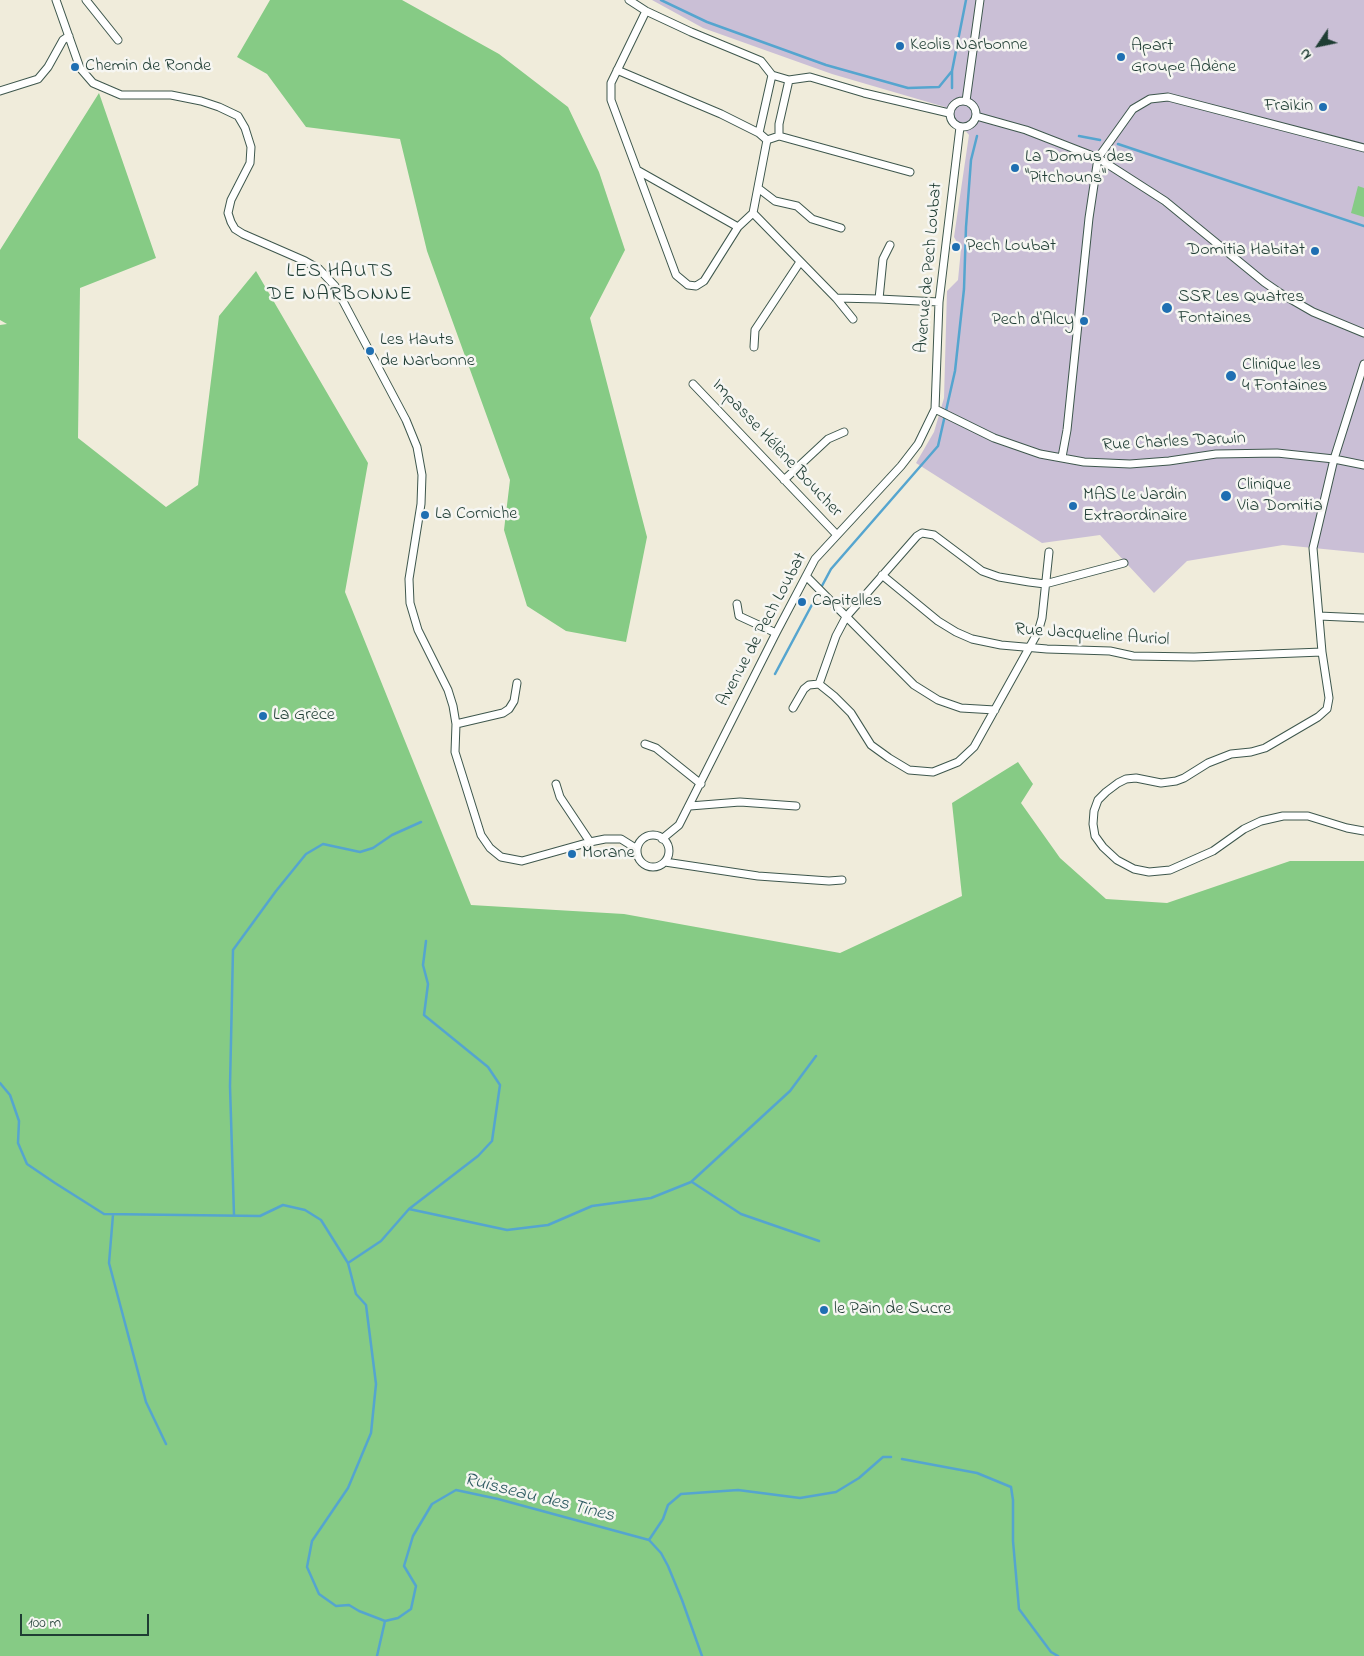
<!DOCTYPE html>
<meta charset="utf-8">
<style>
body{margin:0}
#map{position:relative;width:1364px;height:1656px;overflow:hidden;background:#f0ecdb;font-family:"Indie Flower",sans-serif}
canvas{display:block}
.north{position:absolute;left:1294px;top:20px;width:50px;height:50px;-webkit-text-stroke:4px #f6f6f2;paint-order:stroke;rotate:236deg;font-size:14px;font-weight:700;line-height:20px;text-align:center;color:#1f3d34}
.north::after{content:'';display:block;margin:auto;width:18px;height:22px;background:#1f3d34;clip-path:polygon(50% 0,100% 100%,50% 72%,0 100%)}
.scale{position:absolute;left:20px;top:1614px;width:129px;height:22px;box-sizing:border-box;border:2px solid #1f3d34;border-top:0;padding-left:6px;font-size:15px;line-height:18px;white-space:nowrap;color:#1f3d34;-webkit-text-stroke:4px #f6f6f2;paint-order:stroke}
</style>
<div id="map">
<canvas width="1364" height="1656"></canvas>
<div class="north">N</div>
<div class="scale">100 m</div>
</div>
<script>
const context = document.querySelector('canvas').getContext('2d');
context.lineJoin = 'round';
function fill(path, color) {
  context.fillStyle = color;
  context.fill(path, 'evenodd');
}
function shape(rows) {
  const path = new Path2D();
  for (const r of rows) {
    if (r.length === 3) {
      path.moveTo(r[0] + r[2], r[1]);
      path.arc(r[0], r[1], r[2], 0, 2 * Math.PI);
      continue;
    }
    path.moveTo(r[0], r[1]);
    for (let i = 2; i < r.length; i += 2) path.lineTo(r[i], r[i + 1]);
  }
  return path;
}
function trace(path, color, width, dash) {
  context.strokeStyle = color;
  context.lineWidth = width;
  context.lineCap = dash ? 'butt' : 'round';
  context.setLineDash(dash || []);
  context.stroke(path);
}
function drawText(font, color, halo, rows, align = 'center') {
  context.font = font + ' "Indie Flower",sans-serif';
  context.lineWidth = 5;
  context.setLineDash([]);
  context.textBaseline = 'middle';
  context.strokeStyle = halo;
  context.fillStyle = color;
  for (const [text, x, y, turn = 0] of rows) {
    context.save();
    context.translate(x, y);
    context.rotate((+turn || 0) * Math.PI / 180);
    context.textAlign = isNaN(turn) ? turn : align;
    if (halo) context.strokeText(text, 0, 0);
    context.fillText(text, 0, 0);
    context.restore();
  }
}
const industrial = shape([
 [652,0,1364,0,1364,553,1283,545,1187,561,1154,593,1100,535,1042,543,916,463,934,432,944,398,947,291,958,280,961,249,954,237,969,135,945,107,832,74,703,28]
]);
const green = shape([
 [270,0,402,0,499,54,568,107,599,172,625,250,590,318,647,537,626,642,566,631,527,606,504,530,510,480,427,251,400,139,306,127,267,74,237,57],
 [99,93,156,258,80,288,78,438,166,507,198,485,219,316,256,271,368,463,345,592,471,905,624,914,840,953,962,896,952,803,1018,762,1033,784,1021,803,1060,858,1106,899,1167,903,1290,861,1364,861,1364,1656,0,1656,0,325,7,324,0,320,0,250],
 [1358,186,1364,188,1364,217,1351,213]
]);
const stream = shape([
 [661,0,707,22,826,65,908,88,939,87,952,71],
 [952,88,952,71,966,0],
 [1079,136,1100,140],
 [1118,144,1364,226],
 [775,674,831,569,938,446,955,371,964,289,966,227,971,160,977,136],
 [0,1083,10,1095,19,1121,18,1143,27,1164,55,1183,104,1214,260,1216,283,1205,305,1210,321,1220,348,1263,356,1294,366,1305,376,1384,371,1433,348,1488,312,1541,307,1567,319,1594,336,1606,349,1605,359,1611,385,1621,398,1618,411,1609,416,1586,404,1566,413,1536,432,1504,456,1490,498,1499,649,1540],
 [692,1182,741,1214,819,1241],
 [409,1209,478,1156,492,1141,500,1085,488,1067,424,1015,428,984,423,965,426,941],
 [113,1215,109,1263,146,1402,166,1444],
 [234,1215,230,1086,233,950,276,891,306,854,323,844,360,852,373,848,392,835,421,822],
 [348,1263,381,1241,409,1209,507,1230,548,1225,592,1206,651,1198,691,1182,790,1091,816,1056],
 [902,1459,977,1473,1011,1487,1013,1500,1013,1541,1019,1609,1051,1652,1058,1656],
 [649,1540,663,1519,668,1505,681,1494,738,1490,800,1498,836,1492,859,1478,883,1457,891,1457],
 [649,1540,661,1553,668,1566,682,1600,702,1656],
 [377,1656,385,1621]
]);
const minor = shape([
 [56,0,80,68,93,83,121,95,171,95,201,101,219,107,238,116,245,128,251,147,250,163,231,200,228,213,231,222,235,229,243,234,305,261,319,269,335,286,406,420,417,447,422,475,421,504,409,579,410,603,418,630,448,690,453,706,456,724,455,752,481,835,490,848,501,857,522,861,590,842,605,839,621,839,637,849],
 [86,0,118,40],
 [629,0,646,11,691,32,761,61,772,75,789,80,810,77,864,93,949,113],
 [646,11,611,83,611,100,676,275,688,285,696,286,704,281,738,227,753,213],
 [617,70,721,114,759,133],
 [772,75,759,133,767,140,779,136,779,124,789,80],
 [0,91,38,79,48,67,63,40,69,36],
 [963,114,13],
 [966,101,980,0],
 [976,116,1026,130,1098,158,1165,201,1264,282,1280,293,1313,312,1364,333],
 [779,136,910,172],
 [637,170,738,227],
 [758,188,775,201,797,206,812,219,841,228],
 [753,213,836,298,879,299,939,302],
 [753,213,767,140],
 [836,298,853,319],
 [879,299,883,259,890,245],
 [754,347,755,330,800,262],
 [1364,364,1334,459,1313,548,1322,652,1329,698,1327,709,1318,717,1265,748,1251,752,1231,754,1208,763,1184,778,1176,781,1161,783,1136,778,1126,779,1118,783,1106,792,1098,800,1094,811,1093,824,1095,836,1103,847,1117,860,1134,869,1149,872,1170,870,1213,851,1244,829,1261,821,1283,816,1308,816,1347,828,1364,831],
 [693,384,837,535],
 [935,409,994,438,1040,454,1084,462,1130,464,1169,461,1216,454,1277,453,1334,459,1364,465],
 [1062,457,1067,430,1089,218,1098,158,1133,109,1150,99,1168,97,1364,148],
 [784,480,828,439,844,432],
 [882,575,938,621,956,632,972,639,1001,645,1047,649,1110,651,1133,656,1194,657,1322,652],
 [806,576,914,685,938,700,961,708,995,710],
 [737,604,739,616,776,633],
 [1319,616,1364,618],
 [819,684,836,636,846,617,917,536,922,533,934,535,982,571,999,577,1029,582,1045,584,1124,563],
 [793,708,804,689,809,685,819,684,834,696,851,713,871,745,889,758,909,770,933,772,958,762,974,747,1038,632,1042,618,1049,552],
 [456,724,503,713,509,709,514,701,517,683],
 [645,744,656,748,701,784],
 [556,784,560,797,590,842],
 [690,806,740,802,796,806],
 [653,851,16],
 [662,839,679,825,776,633,815,559,901,466,918,444,935,409,939,302,960,127],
 [665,862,758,876,829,881,842,880]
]);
const markers = [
 [900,46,5,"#1f6fb2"],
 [1121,57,5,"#1f6fb2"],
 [75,67,5,"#1f6fb2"],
 [1323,107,5,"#1f6fb2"],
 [1015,168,5,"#1f6fb2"],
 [956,247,5,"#1f6fb2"],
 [1315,251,5,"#1f6fb2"],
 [1167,308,6,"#1f6fb2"],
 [1084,321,5,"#1f6fb2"],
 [370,351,5,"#1f6fb2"],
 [1231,376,6,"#1f6fb2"],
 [1226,496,6,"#1f6fb2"],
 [1073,506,5,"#1f6fb2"],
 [425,515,5,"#1f6fb2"],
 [802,602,5,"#1f6fb2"],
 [263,716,5,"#1f6fb2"],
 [572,854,5,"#1f6fb2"],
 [824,1310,5,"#1f6fb2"]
];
const poiNames = [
 ["Keolis Narbonne",910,46],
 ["Apart",1131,47],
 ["Groupe Adène",1131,68],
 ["Chemin de Ronde",85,67],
 ["Fraikin",1313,107,"right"],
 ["La Domus des",1025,158],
 ["\"Pitchouns\"",1025,179],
 ["Pech Loubat",966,247],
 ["Domitia Habitat",1305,251,"right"],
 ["SSR Les Quatres",1178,298],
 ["Fontaines",1178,319],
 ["Pech d'Alcy",1074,321,"right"],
 ["Les Hauts",380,341],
 ["de Narbonne",380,362],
 ["Clinique les",1242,366],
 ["4 Fontaines",1242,387],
 ["Clinique",1237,486],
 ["Via Domitia",1237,507],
 ["MAS Le Jardin",1083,496],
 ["Extraordinaire",1083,517],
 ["La Corniche",435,515],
 ["Capitelles",812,602],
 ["La Grèce",273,716],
 ["Morane",582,854],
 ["le Pain de Sucre",834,1310]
];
const streetNames = [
 ["Avenue de Pech Loubat",930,268,-85],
 ["Rue Charles Darwin",1174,443,-3],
 ["Impasse Hélène Boucher",776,449,47],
 ["Avenue de Pech Loubat",763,630,-62],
 ["Rue Jacqueline Auriol",1092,636,4]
];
const waterNames = [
 ["Ruisseau des Tines",539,1499,14]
];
const quarterNames = [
 ["LES HAUTS",340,273],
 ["DE NARBONNE",340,296]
];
fill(industrial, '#cabfd6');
fill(green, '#86cb85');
trace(stream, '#55a5cf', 2.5);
trace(minor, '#3e574d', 9);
trace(minor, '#fff', 7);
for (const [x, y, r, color] of markers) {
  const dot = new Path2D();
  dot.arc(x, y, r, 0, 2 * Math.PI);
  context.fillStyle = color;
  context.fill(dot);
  trace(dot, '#f6f6f2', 2);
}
drawText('18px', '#1f3d34', '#f6f6f2', poiNames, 'left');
drawText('18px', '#1f3d34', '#f6f6f2', streetNames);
drawText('italic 19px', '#2f5c62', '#f6f6f2', waterNames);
context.letterSpacing = '1px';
drawText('20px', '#1f3d34', '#f6f6f2', quarterNames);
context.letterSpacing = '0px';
</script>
